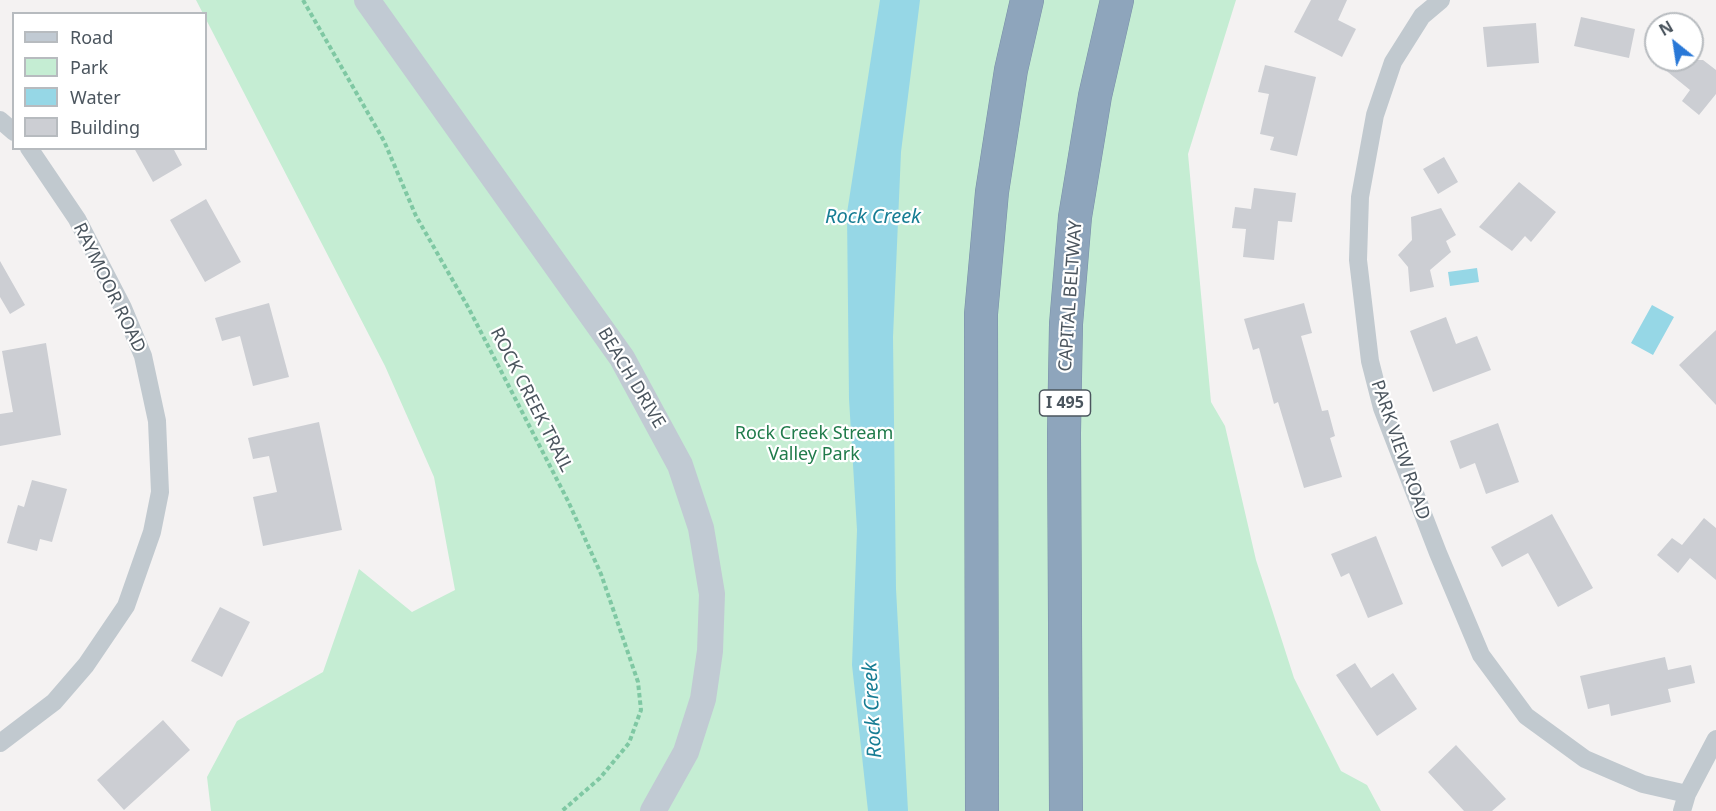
<!DOCTYPE html>
<style>
body{margin:0}
#map{position:relative;width:1716px;height:811px;overflow:hidden;background:#f4f2f2;font-family:"Noto Sans",sans-serif}
canvas{display:block}
.legend{position:absolute;left:12px;top:12px;width:195px;height:138px;box-sizing:border-box;background:#fff;border:2px solid #b7bbbf;margin:0;padding:8px 10px;list-style:none;font-size:18px;color:#4b555e}
.legend li{display:flex;align-items:center;gap:12px;height:30px}
.legend b{width:30px;border:2px solid #b7bbbf}
.north{position:absolute;left:1644px;top:12px;width:60px;height:60px;box-sizing:border-box;background:#fff;border:2px solid #b7bbbf;border-radius:50%;rotate:330deg;font-size:16px;font-weight:700;line-height:24px;text-align:center;color:#4b555e}
.north::after{content:'';display:block;margin:auto;width:21px;height:27px;background:#2978d7;clip-path:polygon(50% 0,100% 100%,50% 72%,0 100%)}
</style>
<div id="map">
<canvas width="1716" height="811"></canvas>
<ul class="legend">
<li><b style="height:8px;background:#c1cad3"></b>Road</li>
<li><b style="height:16px;background:#c5edd3"></b>Park</li>
<li><b style="height:16px;background:#96d7e6"></b>Water</li>
<li><b style="height:16px;background:#ccced3"></b>Building</li>
</ul>
<div class="north">N</div>
</div>
<script>
const context = document.querySelector('canvas').getContext('2d');
context.lineJoin = 'round';
function fill(path, color) {
  context.fillStyle = color;
  context.fill(path, 'evenodd');
}
function shape(rows) {
  const path = new Path2D();
  for (const r of rows) {
    path.moveTo(r[0], r[1]);
    for (let i = 2; i < r.length; i += 2) path.lineTo(r[i], r[i + 1]);
  }
  return path;
}
function trace(path, color, width, dash) {
  context.strokeStyle = color;
  context.lineWidth = width;
  context.lineCap = dash ? 'butt' : 'round';
  context.setLineDash(dash || []);
  context.stroke(path);
}
function drawText(font, color, halo, rows, align = 'center') {
  context.font = font + ' "Noto Sans",sans-serif';
  context.lineWidth = 4.5;
  context.setLineDash([]);
  context.textBaseline = 'middle';
  context.strokeStyle = halo;
  context.fillStyle = color;
  for (const [text, x, y, turn = 0] of rows) {
    context.save();
    context.translate(x, y);
    context.rotate((+turn || 0) * Math.PI / 180);
    context.textAlign = isNaN(turn) ? turn : align;
    if (halo) context.strokeText(text, 0, 0);
    context.fillText(text, 0, 0);
    context.restore();
  }
}
const green = shape([
 [196,0,1236,0,1188,154,1211,402,1225,426,1256,560,1294,678,1341,771,1367,785,1381,811,211,811,207,777,237,721,323,672,359,569,412,612,455,590,434,477,385,366]
]);
const water = shape([
 [880,0,920,0,901,152,893,337,896,589,908,811,868,811,852,665,857,530,849,399,847,213],
 [1477,268,1479,282,1450,286,1448,272],
 [1652,305,1674,317,1653,355,1631,343]
]);
const building = shape([
 [1311,0,1347,0,1338,20,1356,29,1342,57,1294,32],
 [1581,17,1635,29,1629,58,1574,46],
 [1536,23,1539,63,1487,67,1483,27],
 [1653,60,1703,60,1716,70,1716,94,1699,115,1682,101,1690,90],
 [1265,65,1316,77,1297,156,1270,150,1274,137,1260,134,1269,94,1258,92],
 [134,148,173,148,182,165,153,182],
 [1444,157,1458,182,1438,194,1423,169],
 [1519,182,1556,212,1531,242,1525,236,1512,251,1479,227],
 [1254,188,1296,193,1292,222,1278,221,1274,260,1243,257,1246,229,1232,228,1235,207,1251,209],
 [206,199,241,262,205,282,170,220],
 [1441,208,1456,235,1446,241,1451,252,1430,270,1434,287,1410,292,1408,267,1398,255,1412,240,1411,217],
 [0,261,25,305,10,314,0,297],
 [269,303,289,377,253,386,240,336,222,341,215,318],
 [1304,303,1312,333,1301,336,1322,411,1328,410,1335,436,1330,438,1342,477,1304,488,1278,402,1274,404,1259,348,1253,350,1244,319],
 [1446,317,1456,344,1477,336,1491,370,1433,392,1410,331],
 [1716,330,1716,405,1679,365],
 [46,343,61,435,0,446,0,414,13,412,2,351],
 [319,422,342,530,263,546,253,497,277,492,269,456,253,459,248,438],
 [1498,423,1519,482,1486,494,1475,463,1460,469,1450,441],
 [32,480,67,489,52,542,40,539,37,551,7,543,18,505,24,507],
 [1552,514,1593,588,1558,607,1528,553,1502,567,1491,547],
 [1704,518,1716,528,1716,580,1690,558,1678,573,1657,555,1672,538,1682,545],
 [1376,536,1403,604,1368,618,1349,573,1341,577,1331,554],
 [220,607,250,622,222,677,191,661],
 [1665,657,1668,670,1691,665,1695,683,1668,689,1671,702,1611,716,1609,704,1588,709,1580,676],
 [1355,663,1371,688,1393,673,1417,709,1377,736,1336,675],
 [163,720,190,750,124,810,97,780],
 [1456,745,1506,799,1492,811,1464,811,1428,772]
]);
const path = shape([
 [303,0,384,141,416,216,468,307,568,501,601,574,638,682,641,710,629,743,600,778,562,811]
]);
const street = shape([
 [1441,0,1422,16,1393,62,1375,115,1360,197,1358,260,1370,361,1382,408,1438,553,1481,655,1526,716,1585,759,1643,784,1687,794],
 [0,120,14,132],
 [0,743,54,702,86,665,126,606,152,532,160,492,157,421,143,356,123,308,77,219,29,148],
 [1682,811,1687,794,1716,739]
]);
const secondary = shape([
 [367,0,622,358,680,465,701,528,712,594,710,651,703,699,686,752,653,811]
]);
const highway = shape([
 [982,811,981,314,992,192,1011,70,1027,0],
 [1066,811,1064,433,1066,324,1075,217,1095,96,1117,0]
]);
const shields = [
 [1065,403,51]
];
const shieldNames = [
 ["I 495",1065,403]
];
const streetNames = [
 ["RAYMOOR ROAD",109,288,64],
 ["CAPITAL BELTWAY",1071,296,-86],
 ["BEACH DRIVE",631,378,59],
 ["ROCK CREEK TRAIL",531,400,63],
 ["PARK VIEW ROAD",1400,450,71]
];
const parkNames = [
 ["Rock Creek Stream",814,434],
 ["Valley Park",814,455]
];
const waterNames = [
 ["Rock Creek",873,217],
 ["Rock Creek",873,710,-93]
];
fill(green, '#c5edd3');
fill(water, '#96d7e6');
fill(building, '#ccced3');
trace(highway, '#7990a7', 34);
trace(path, '#7fc8a3', 4, [4.5, 3]);
trace(street, '#c1c9cf', 18);
trace(secondary, '#c1cad3', 26);
trace(highway, '#8ea5bc', 33);
for (const [x, y, w] of shields) {
  const box = new Path2D();
  box.roundRect(x - w / 2, y - 13, w, 26, 4.5);
  context.fillStyle = '#fff';
  context.fill(box);
  trace(box, '#4b555e', 1.5);
}
drawText('bold 16px', '#4b555e', null, shieldNames);
drawText('18px', '#4b555e', '#fff', streetNames);
drawText('18px', '#207b4b', '#fff', parkNames);
drawText('italic 20px', '#177d94', '#fff', waterNames);
</script>
